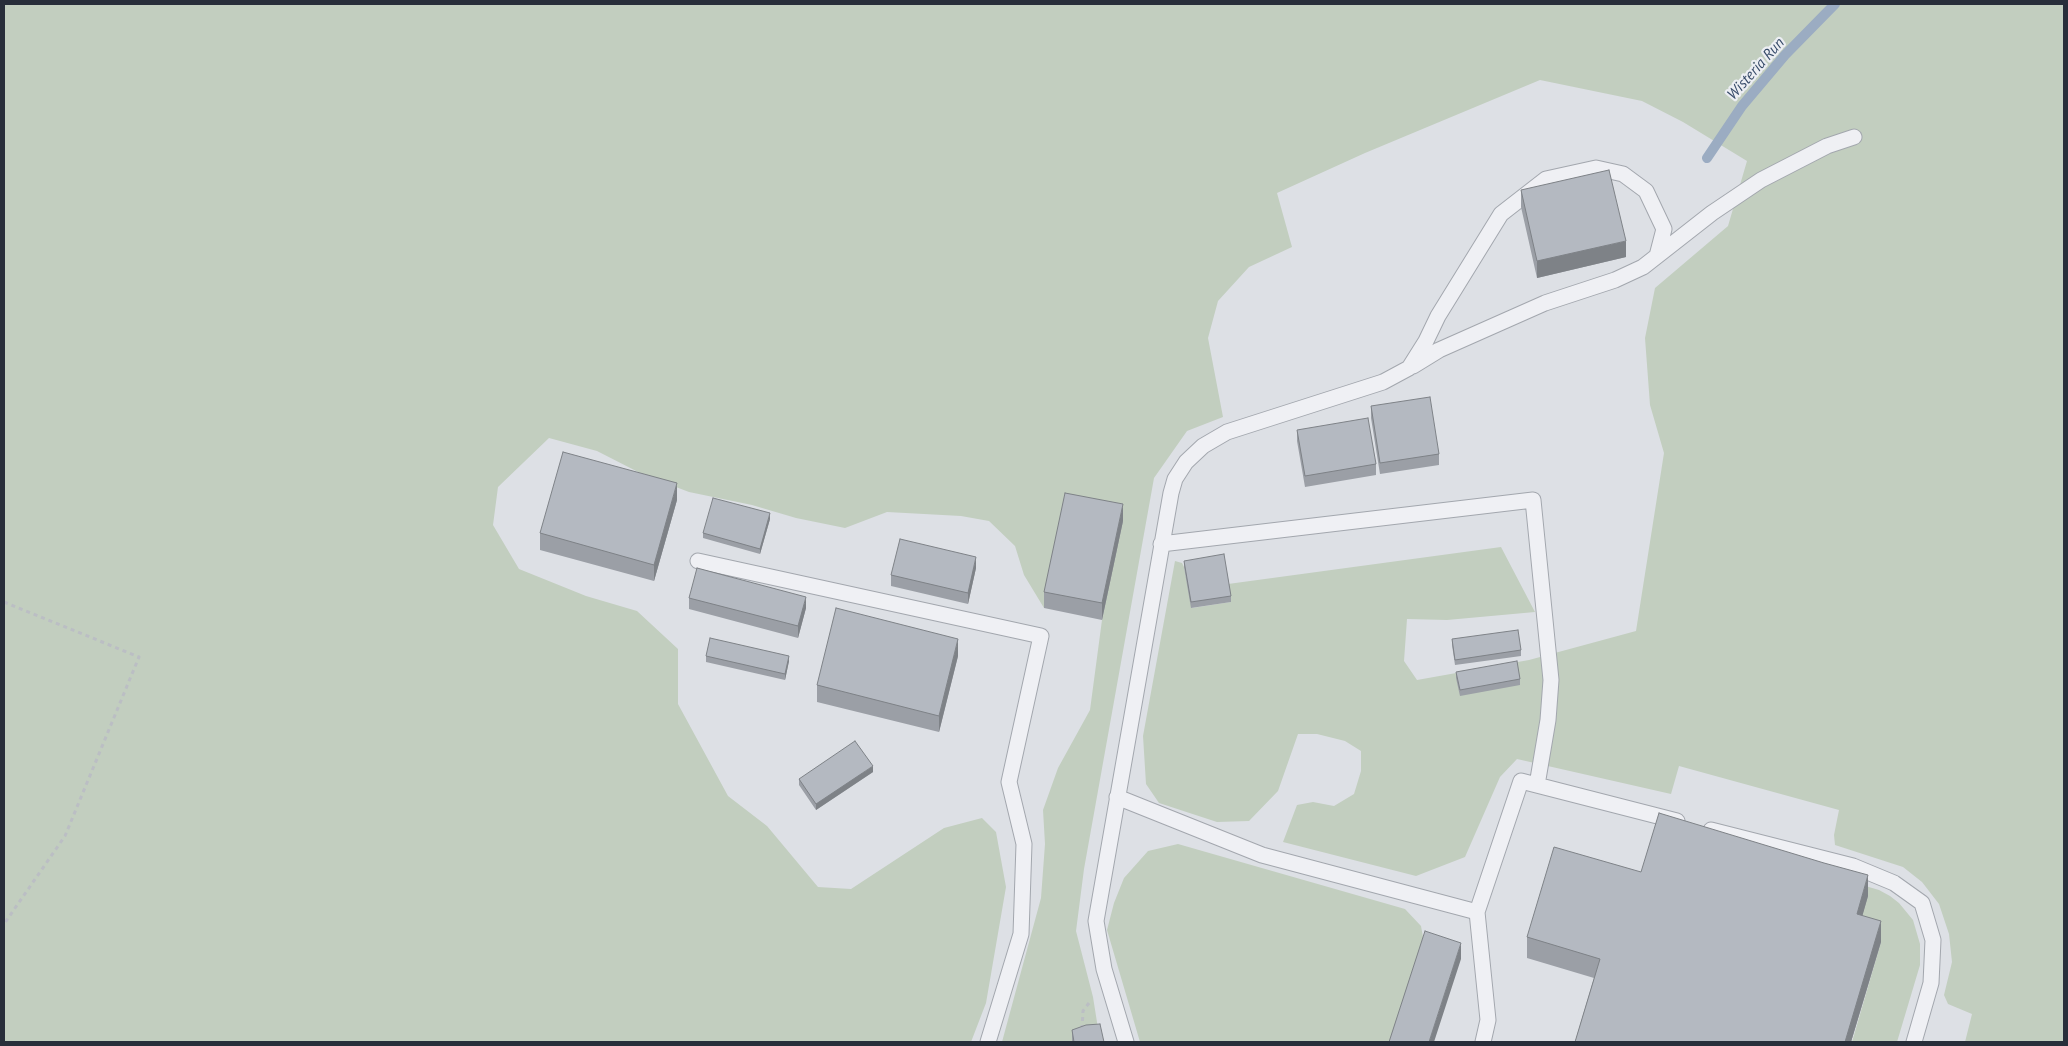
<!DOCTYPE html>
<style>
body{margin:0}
#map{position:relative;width:2068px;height:1046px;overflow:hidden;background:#dde0e5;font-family:"PT Sans",sans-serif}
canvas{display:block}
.frame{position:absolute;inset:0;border:5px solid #282e3a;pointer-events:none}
</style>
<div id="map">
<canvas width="2068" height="1046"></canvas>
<div class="frame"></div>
</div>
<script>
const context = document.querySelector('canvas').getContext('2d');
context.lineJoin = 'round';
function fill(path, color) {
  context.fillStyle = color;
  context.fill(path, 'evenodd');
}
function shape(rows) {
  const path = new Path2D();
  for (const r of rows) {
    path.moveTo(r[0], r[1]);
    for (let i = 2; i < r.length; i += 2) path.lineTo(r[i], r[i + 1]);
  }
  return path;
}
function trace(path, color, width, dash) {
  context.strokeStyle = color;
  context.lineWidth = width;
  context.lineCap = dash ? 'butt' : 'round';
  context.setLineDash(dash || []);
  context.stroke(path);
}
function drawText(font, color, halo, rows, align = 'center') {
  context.font = font + ' "PT Sans",sans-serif';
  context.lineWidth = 4.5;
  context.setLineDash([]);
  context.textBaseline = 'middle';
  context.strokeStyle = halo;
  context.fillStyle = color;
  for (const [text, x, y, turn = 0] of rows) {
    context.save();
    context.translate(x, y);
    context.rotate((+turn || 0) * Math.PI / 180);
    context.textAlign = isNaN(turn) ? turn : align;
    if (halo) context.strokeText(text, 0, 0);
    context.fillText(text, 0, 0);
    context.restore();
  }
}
const green = shape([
 [4,4,1281,4,1292,5,1292,4,2064,4,2064,1042,1965,1042,1972,1014,1948,1004,1944,995,1952,962,1949,934,1939,904,1922,882,1903,867,1835,845,1834,835,1839,810,1679,766,1671,794,1517,759,1500,777,1465,857,1416,876,1283,842,1297,805,1313,802,1334,806,1354,794,1361,771,1361,751,1345,741,1317,734,1298,734,1278,791,1249,821,1217,822,1159,803,1146,784,1143,736,1175,561,1182,563,1184,567,1192,608,1231,602,1228,584,1501,547,1535,612,1447,620,1407,619,1404,661,1417,680,1529,660,1636,631,1664,453,1650,405,1645,338,1655,288,1728,226,1747,161,1683,122,1642,101,1540,80,1365,153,1277,193,1292,247,1249,267,1218,301,1208,338,1223,417,1187,431,1154,478,1084,869,1076,931,1093,997,1100,1041,1002,1042,1041,898,1045,844,1043,810,1058,768,1090,710,1102,620,1122,521,1044,608,1024,575,1015,546,989,521,961,516,887,512,845,528,796,518,752,505,689,492,642,474,597,451,549,438,498,487,493,525,519,569,586,596,637,611,678,649,678,704,728,796,767,826,818,887,851,889,944,828,982,818,996,832,1006,887,986,1003,971,1042,4,1042],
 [1178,844,1405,909,1421,926,1425,948,1394,1042,1140,1042,1107,930,1114,903,1124,878,1148,851],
 [1828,875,1879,890,1890,896,1899,903,1913,920,1920,944,1920,965,1897,1042,1852,1042,1881,942]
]);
const stream = shape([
 [1707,158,1742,106,1785,55,1835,4]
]);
const path = shape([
 [4,602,139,657,65,836,4,924],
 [1082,1029,1083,1011,1089,1003]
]);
const lane = shape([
 [1413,366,1439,350,1545,303,1615,280,1643,267,1712,213,1761,180,1827,146,1854,137],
 [1161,544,1533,500,1551,680,1548,720,1537,785],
 [698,561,1041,636,1009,782,1024,844,1021,934,988,1042],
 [1117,797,1262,855,1477,912,1521,781,1677,821],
 [1711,830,1853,866,1894,883,1922,903,1933,940,1931,983,1914,1042],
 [1477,912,1488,1020,1483,1042],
 [1126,1042,1104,969,1096,921,1171,493,1175,479,1186,462,1203,446,1227,432,1383,382,1409,368,1426,341,1438,316,1501,214,1546,179,1596,168,1623,174,1646,191,1664,229,1657,256]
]);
const wall = shape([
 [1521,190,1626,257,1537,278,1521,207],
 [1371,406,1439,454,1439,465,1380,474,1371,418],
 [1297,430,1376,464,1376,475,1305,487,1297,441],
 [677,500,654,581,540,550,540,533],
 [770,519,760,554,703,538,703,533],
 [1123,521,1102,620,1044,608,1044,592],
 [1184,561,1231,596,1231,602,1191,608,1184,567],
 [976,568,968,604,891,586,891,575],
 [689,598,806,608,798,638,689,609],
 [1452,639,1521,650,1521,656,1455,665,1452,645],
 [706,656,789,661,785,680,706,662],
 [958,656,939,732,817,702,817,685],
 [1456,672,1520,679,1520,685,1460,696,1456,678],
 [873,772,816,810,799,785,799,779],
 [1641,872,1868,896,1862,916,1881,942,1851,1042,1575,1042,1594,978,1527,958,1527,937],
 [1072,1030,1104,1042,1072,1042]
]);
const shadedWall = shape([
 [1626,241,1626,257,1537,278,1537,261],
 [677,483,677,500,654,581,654,565],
 [1123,504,1123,521,1102,620,1102,603],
 [770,513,770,519,760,554,760,549],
 [976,557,976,568,968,604,968,593],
 [806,597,806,608,798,638,798,626],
 [958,639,958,656,939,732,939,716],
 [789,656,789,661,785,680,785,674],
 [873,766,873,772,816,810,816,804],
 [1868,875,1868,896,1857,935,1857,914],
 [1881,921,1881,942,1851,1042,1845,1042],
 [1461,943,1461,959,1434,1042,1429,1042]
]);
const building = shape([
 [1609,170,1626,241,1537,261,1521,190,1609,170],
 [1430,397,1439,454,1380,463,1371,406,1430,397],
 [1368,418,1376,464,1305,476,1297,430,1368,418],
 [563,452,677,483,654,565,540,533,563,452],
 [1065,493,1123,504,1102,603,1044,592,1065,493],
 [713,498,770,513,760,549,703,533,713,498],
 [900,539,976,557,968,593,891,575,900,539],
 [1224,554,1231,596,1191,602,1184,561,1224,554],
 [697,568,806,597,798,626,689,598,697,568],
 [836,608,958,639,939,716,817,685,836,608],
 [1518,630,1521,650,1455,660,1452,639,1518,630],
 [710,638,789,656,785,674,706,656,710,638],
 [1517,661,1520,679,1460,690,1456,672,1517,661],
 [855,741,873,766,816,804,799,779,855,741],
 [1659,813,1824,863,1868,875,1857,914,1881,921,1845,1042,1575,1042,1600,959,1527,937,1554,847,1641,872,1659,813],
 [1425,931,1461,943,1429,1042,1389,1042,1425,931],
 [1100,1024,1104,1042,1074,1042,1072,1030,1086,1025,1100,1024]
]);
const waterNames = [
 ["Wisteria Run",1756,69,-48]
];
fill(green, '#c2cebf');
trace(stream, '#9bacc2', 10);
trace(lane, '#a3a7ae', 17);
trace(path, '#bbbec4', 3, [4, 4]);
trace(lane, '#eff0f4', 15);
fill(wall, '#9b9fa6');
fill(shadedWall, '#7e8287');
fill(building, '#b4b9c1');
trace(building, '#7e8287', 1);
drawText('italic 15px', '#374b69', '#eceef3', waterNames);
</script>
